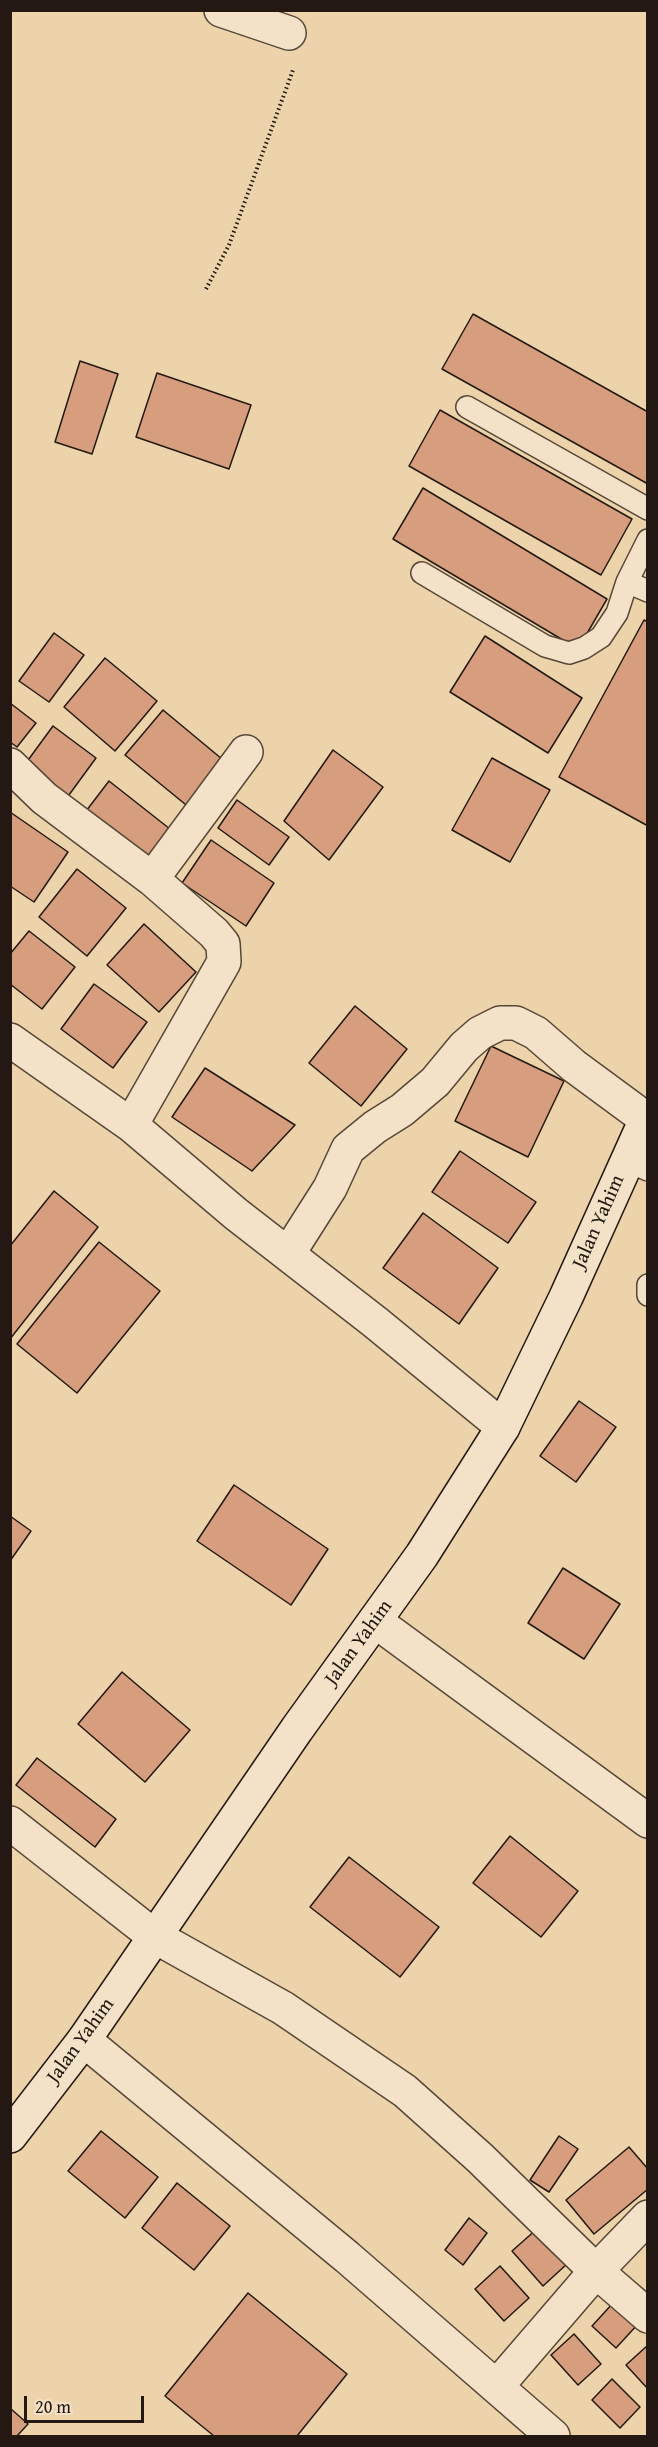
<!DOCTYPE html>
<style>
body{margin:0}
#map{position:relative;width:658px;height:2447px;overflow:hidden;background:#edd3a9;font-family:"Gentium Book Plus",serif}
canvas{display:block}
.frame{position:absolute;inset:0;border:12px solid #231912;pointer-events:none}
.scale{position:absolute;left:24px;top:2396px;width:120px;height:27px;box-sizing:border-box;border:3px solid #231912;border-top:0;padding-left:8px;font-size:18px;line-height:21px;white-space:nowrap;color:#231912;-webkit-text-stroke:4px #f3e2c7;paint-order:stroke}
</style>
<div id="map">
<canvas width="658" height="2447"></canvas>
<div class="frame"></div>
<div class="scale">20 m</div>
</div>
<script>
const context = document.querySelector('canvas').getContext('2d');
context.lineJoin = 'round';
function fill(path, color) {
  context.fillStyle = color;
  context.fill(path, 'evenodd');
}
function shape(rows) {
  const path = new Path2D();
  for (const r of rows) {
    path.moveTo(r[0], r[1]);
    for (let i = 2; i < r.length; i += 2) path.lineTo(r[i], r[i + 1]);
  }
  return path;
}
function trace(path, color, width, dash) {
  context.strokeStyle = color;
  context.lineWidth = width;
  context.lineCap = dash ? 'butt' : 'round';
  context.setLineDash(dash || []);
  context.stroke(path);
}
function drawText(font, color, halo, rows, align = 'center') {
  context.font = font + ' "Gentium Book Plus",serif';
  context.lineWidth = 4.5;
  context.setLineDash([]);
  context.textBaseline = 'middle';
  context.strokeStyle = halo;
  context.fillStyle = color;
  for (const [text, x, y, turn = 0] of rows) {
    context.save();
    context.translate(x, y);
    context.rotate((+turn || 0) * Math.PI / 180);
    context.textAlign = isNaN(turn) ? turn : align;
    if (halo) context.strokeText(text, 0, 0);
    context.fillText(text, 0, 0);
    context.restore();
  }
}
const building = shape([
 [473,314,648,412,648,484,442,369,473,314],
 [80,361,118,374,92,454,55,442,80,361],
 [157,373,251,405,229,469,136,437,157,373],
 [440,410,632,519,601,575,409,466,440,410],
 [423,488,607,599,578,649,393,539,423,488],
 [644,620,648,622,648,826,559,777,644,620],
 [54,633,84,655,49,702,19,681,54,633],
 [485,636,582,698,548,753,450,692,485,636],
 [105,658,157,701,115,751,64,707,105,658],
 [10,703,36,723,17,747,10,742,10,703],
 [163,710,228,764,191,809,125,755,163,710],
 [53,726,96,758,66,799,23,767,53,726],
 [333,750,383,787,329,860,284,821,333,750],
 [492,758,550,790,510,862,452,830,492,758],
 [109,781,170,829,141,867,80,819,109,781],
 [237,800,289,837,269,865,218,828,237,800],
 [10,812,68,852,34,902,10,886,10,812],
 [211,840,274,883,246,926,182,883,211,840],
 [77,869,126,908,87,956,39,917,77,869],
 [144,924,196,972,159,1012,107,965,144,924],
 [29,931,75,967,42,1009,10,984,10,954,29,931],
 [94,984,147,1022,113,1068,61,1029,94,984],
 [355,1006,407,1049,361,1106,309,1063,355,1006],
 [491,1046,564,1081,528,1157,455,1121,491,1046],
 [205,1068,295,1125,252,1171,172,1117,205,1068],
 [460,1151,536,1202,508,1243,432,1192,460,1151],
 [54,1191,98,1227,10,1339,10,1246,54,1191],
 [423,1213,498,1268,459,1324,383,1268,423,1213],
 [99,1242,160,1291,77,1393,17,1344,99,1242],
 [579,1401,616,1427,576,1482,540,1456,579,1401],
 [234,1485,328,1549,291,1605,197,1541,234,1485],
 [10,1516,31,1531,10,1561,10,1516],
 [563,1568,620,1604,584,1659,528,1623,563,1568],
 [122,1672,190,1730,145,1782,78,1724,122,1672],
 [37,1758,116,1819,95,1847,16,1785,37,1758],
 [510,1836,578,1891,541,1937,473,1883,510,1836],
 [349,1857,439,1927,400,1977,310,1907,349,1857],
 [101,2131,158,2177,125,2218,68,2171,101,2131],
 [559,2136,578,2149,549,2192,530,2180,559,2136],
 [629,2147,648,2169,648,2189,594,2234,566,2200,629,2147],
 [177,2183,230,2226,194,2270,142,2228,177,2183],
 [469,2218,487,2233,463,2265,445,2250,469,2218],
 [538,2228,568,2263,543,2286,512,2251,538,2228],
 [500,2266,529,2298,504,2321,475,2289,500,2266],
 [248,2293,347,2374,297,2436,214,2436,165,2396,248,2293],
 [614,2302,638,2324,616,2348,592,2326,614,2302],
 [574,2334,601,2364,578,2385,551,2355,574,2334],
 [648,2345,648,2389,626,2365,648,2345],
 [612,2379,640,2407,620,2428,592,2400,612,2379],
 [10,2408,28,2424,17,2436,10,2436,10,2408]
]);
const path = shape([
 [206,289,229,245,293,70]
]);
const lane = shape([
 [467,407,648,509],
 [422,573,545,646,569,653,584,648,601,637,617,613,627,582,648,591],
 [627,582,648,540],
 [627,1161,648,1170],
 [648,1285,648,1295]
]);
const street = shape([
 [221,10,289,33],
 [10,765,44,798,152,879,214,933,223,944,224,962,131,1125],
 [152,879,246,752],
 [10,1040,131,1125,236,1214,375,1322,503,1427],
 [288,1254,330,1188,348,1149,375,1127,402,1110,435,1082,464,1047,480,1033,500,1023,516,1023,536,1033,574,1066,646,1119],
 [375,1621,648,1821],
 [10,1823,154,1936,283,2008,405,2091,480,2158,596,2271,648,2316],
 [84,2040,347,2257,553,2436],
 [497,2386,596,2271,648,2217]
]);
const secondary = shape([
 [10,2136,84,2040,297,1729,422,1555,503,1427,566,1297,648,1115]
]);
const streetNames = [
 ["Jalan Yahim",599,1222,-66],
 ["Jalan Yahim",359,1643,-54],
 ["Jalan Yahim",81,2041,-54]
];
fill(building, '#d69e7d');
trace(building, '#231912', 1.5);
trace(lane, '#564838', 24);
trace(street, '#564838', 36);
trace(secondary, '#231912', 36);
trace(path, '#231912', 4, [1.5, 3]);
trace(lane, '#f3e2c7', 21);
trace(street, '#f3e2c7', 33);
trace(secondary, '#f3e2c7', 33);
drawText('20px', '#231912', '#f3e2c7', streetNames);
</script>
